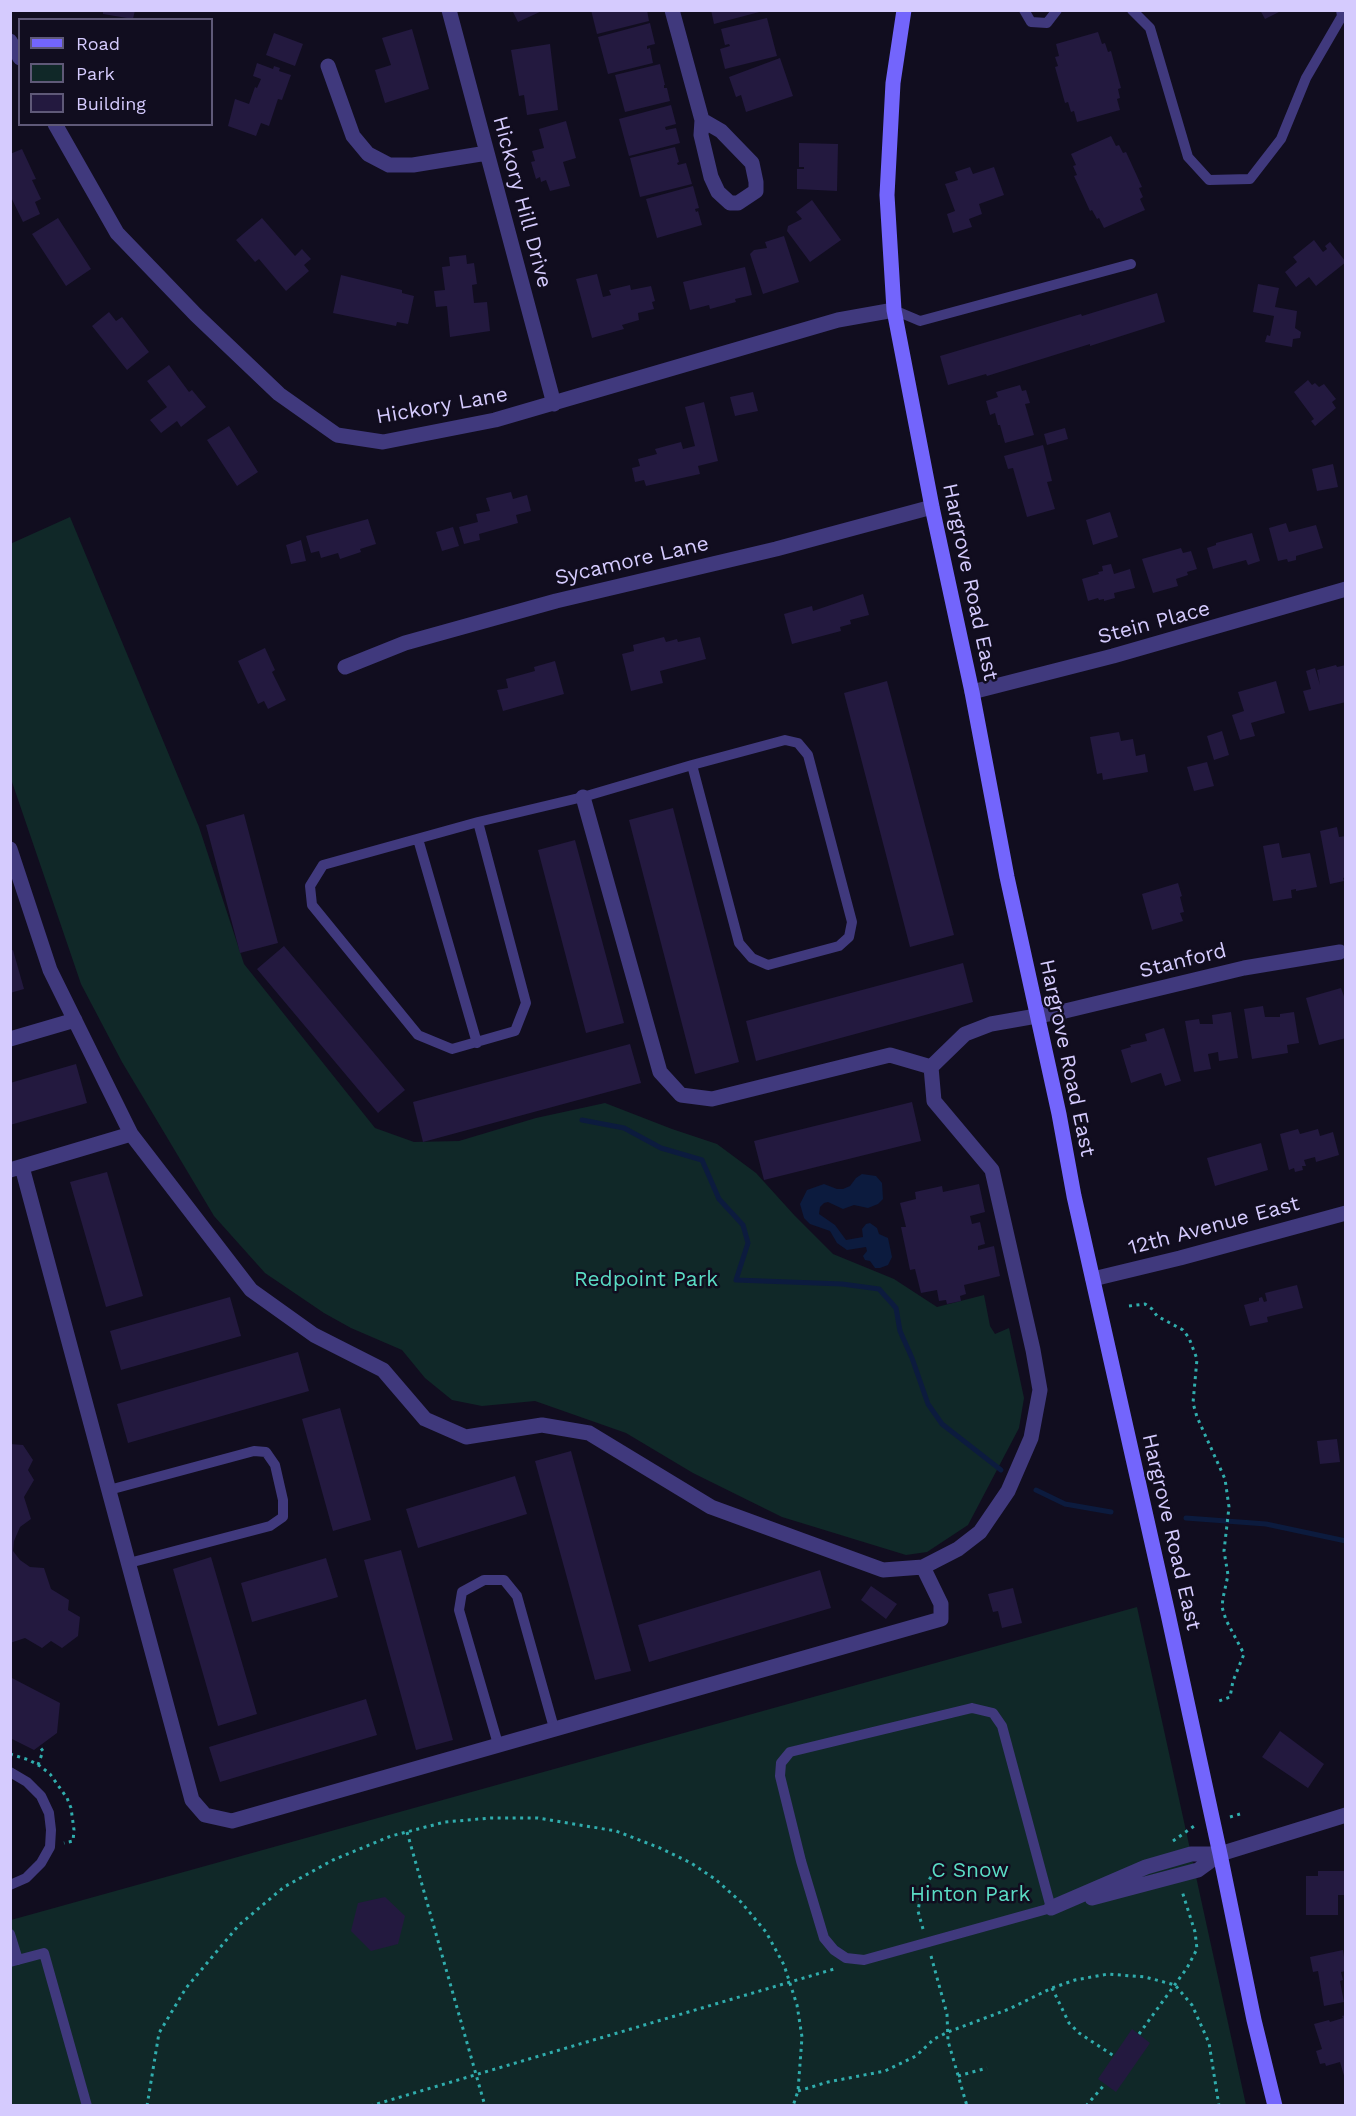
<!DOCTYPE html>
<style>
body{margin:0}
#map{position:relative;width:1356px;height:2116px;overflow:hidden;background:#110d1f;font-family:"Work Sans",sans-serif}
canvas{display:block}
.frame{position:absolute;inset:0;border:12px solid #d5cbfe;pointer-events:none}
.legend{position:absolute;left:18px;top:18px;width:195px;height:108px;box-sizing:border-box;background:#110d1f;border:2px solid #5f5978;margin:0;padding:8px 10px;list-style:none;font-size:18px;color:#d5cbfe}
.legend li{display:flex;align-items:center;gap:12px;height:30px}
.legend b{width:30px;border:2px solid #5f5978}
</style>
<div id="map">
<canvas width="1356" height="2116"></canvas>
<div class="frame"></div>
<ul class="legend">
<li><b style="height:8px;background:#7365fc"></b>Road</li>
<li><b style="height:16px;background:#102828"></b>Park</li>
<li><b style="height:16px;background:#23193f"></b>Building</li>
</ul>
</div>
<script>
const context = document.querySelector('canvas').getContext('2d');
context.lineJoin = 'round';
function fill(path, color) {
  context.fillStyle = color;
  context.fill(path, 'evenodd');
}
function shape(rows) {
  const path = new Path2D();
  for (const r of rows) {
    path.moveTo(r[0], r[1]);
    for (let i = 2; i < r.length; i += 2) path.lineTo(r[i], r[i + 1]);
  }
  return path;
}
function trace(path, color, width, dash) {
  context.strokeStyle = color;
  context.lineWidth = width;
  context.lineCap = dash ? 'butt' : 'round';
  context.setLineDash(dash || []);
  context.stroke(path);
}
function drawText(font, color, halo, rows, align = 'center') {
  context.font = font + ' "Work Sans",sans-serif';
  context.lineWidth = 5;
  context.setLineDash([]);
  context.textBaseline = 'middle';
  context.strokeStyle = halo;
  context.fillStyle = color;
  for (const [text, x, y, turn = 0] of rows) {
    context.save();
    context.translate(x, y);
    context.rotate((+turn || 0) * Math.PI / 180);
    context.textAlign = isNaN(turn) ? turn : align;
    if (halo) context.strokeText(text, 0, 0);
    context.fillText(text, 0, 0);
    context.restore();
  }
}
const green = shape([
 [70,517,199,827,244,964,375,1128,414,1142,459,1141,536,1118,605,1103,672,1129,717,1144,756,1173,795,1216,833,1254,894,1279,937,1307,984,1295,990,1326,995,1334,1009,1328,1024,1398,1019,1428,968,1525,927,1552,906,1555,782,1517,693,1473,626,1433,535,1401,482,1406,452,1400,425,1378,402,1350,351,1328,324,1313,265,1273,214,1216,122,1062,81,984,11,779,10,544],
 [1137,1607,1246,2105,11,2106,11,1920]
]);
const water = shape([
 [862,1174,876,1176,882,1183,883,1199,878,1204,868,1208,854,1205,843,1209,828,1202,824,1203,820,1207,819,1214,835,1225,846,1240,863,1237,862,1229,866,1224,870,1223,877,1228,879,1234,888,1238,892,1257,888,1265,880,1268,875,1268,870,1261,865,1260,863,1256,867,1251,866,1247,847,1250,837,1243,830,1231,810,1224,804,1218,800,1204,807,1190,824,1184,837,1189,843,1189,850,1186,856,1178]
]);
const stream = shape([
 [582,1120,624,1128,661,1148,702,1160,719,1199,743,1225,748,1243,736,1280,842,1284,879,1289,896,1308,900,1331,912,1358,928,1404,942,1424,1001,1470],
 [1036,1490,1065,1504,1111,1512],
 [1186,1518,1266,1524,1346,1541]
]);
const building = shape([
 [103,10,135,10,133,19,103,14],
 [512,10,544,10,518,22],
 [591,10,647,10,649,21,597,34],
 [711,10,763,10,763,11,714,24],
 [1260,10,1283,10,1265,19],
 [767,18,777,56,725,69,720,49,730,46,729,44,725,45,721,29],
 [650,23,655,44,647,46,647,49,650,48,653,63,608,74,598,37],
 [412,29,429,89,385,103,375,70,391,65,382,38],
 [1098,32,1102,44,1105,43,1108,52,1111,51,1121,88,1118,89,1120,98,1117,99,1120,110,1077,122,1074,111,1071,112,1068,102,1065,103,1055,67,1058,66,1055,57,1059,56,1056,44],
 [274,33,303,44,295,66,266,55],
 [550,44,558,110,527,115,524,95,519,96,511,50],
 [780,58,793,96,746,112,741,95,736,97,729,77],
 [257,63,273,69,274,66,280,68,279,71,291,75,282,100,278,99,269,126,261,123,256,136,228,126,235,99,249,104,255,87,257,88,261,79,253,76],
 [660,64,665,85,664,85,664,88,667,88,670,101,625,112,615,75],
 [671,105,676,124,665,127,666,130,676,128,680,143,629,156,619,119],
 [566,121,576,158,563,162,570,186,550,191,546,180,541,182,540,177,536,179,531,162,535,161,532,151,544,148,539,129],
 [1111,136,1116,146,1119,145,1123,153,1126,152,1142,187,1139,188,1143,197,1140,199,1145,210,1104,228,1099,218,1097,219,1092,210,1090,211,1074,176,1077,175,1073,166,1076,165,1071,154],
 [799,143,838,144,837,191,797,189,797,169,804,169,804,167,799,167],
 [675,147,679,162,677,163,678,165,686,163,692,184,640,197,630,158],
 [22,149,36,179,32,180,41,199,35,202,40,214,23,222,10,195,10,154],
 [970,167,973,174,994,167,1004,195,979,204,982,214,969,219,972,227,953,233,947,214,955,211,945,184,958,180,955,172],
 [693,186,699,208,695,209,696,212,698,211,702,225,657,238,646,199],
 [812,200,841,240,810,262,787,231,788,226,802,219,796,212],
 [58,218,91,269,66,286,32,234],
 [262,218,295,256,302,249,311,259,304,265,309,271,286,291,259,259,255,262,236,240],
 [784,236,799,282,763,294,750,254,754,250,767,248,765,242],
 [1314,240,1323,252,1327,249,1325,246,1330,242,1346,262,1316,286,1309,277,1296,287,1285,272,1297,262,1293,257],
 [466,255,467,264,474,263,477,284,472,285,474,303,487,302,490,331,450,337,447,306,436,307,434,291,445,290,442,267,450,266,449,257],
 [745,267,752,295,735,299,736,302,710,309,709,305,690,310,683,282],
 [597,274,603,297,611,295,609,290,630,285,631,290,651,286,655,301,652,302,654,309,638,313,639,320,622,325,624,329,592,338,576,279],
 [341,275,402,290,402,293,414,296,408,324,397,322,396,326,333,313],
 [1258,284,1279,288,1275,307,1297,311,1295,328,1301,332,1300,338,1293,339,1292,347,1265,342,1267,335,1270,336,1274,316,1253,312],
 [1157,293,1165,322,1090,346,1090,344,987,376,986,374,948,385,940,356,1081,314,1082,316],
 [109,312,116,321,122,317,149,352,127,370,92,326],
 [169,365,189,392,192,390,206,407,181,427,177,421,161,433,150,420,167,407,147,381],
 [1308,380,1312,385,1315,383,1319,387,1324,384,1336,399,1332,402,1336,408,1315,426,1311,421,1314,419,1294,392],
 [1020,385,1022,391,1026,390,1030,403,1025,404,1034,435,1005,443,1000,425,998,425,995,413,990,415,986,401,998,397,996,392],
 [753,392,758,411,735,416,730,397],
 [704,402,718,461,698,466,700,474,646,486,644,480,635,482,632,468,640,466,638,459,657,454,655,449,681,442,683,449,695,446,685,407],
 [229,426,258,472,237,486,207,440],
 [1065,428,1068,439,1047,445,1044,434],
 [1043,445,1052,481,1047,482,1055,509,1027,517,1013,468,1008,469,1004,456],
 [1333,464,1338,487,1317,491,1312,469],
 [511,492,513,499,527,495,531,511,516,515,518,523,479,534,480,540,464,544,459,527,478,522,476,514,490,511,486,498],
 [1110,512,1118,537,1093,545,1086,520],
 [368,519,376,544,360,549,361,552,340,559,338,553,321,558,319,551,311,553,306,536],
 [1286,523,1289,532,1316,525,1323,548,1296,556,1296,560,1288,562,1287,559,1278,561,1269,528],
 [453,527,459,546,442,551,436,532],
 [1252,533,1260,561,1248,565,1246,560,1213,569,1207,548,1216,545,1216,543],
 [301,540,306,561,291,564,286,545],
 [1181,548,1183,553,1191,551,1197,569,1187,572,1188,575,1176,579,1178,586,1153,593,1142,559],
 [1111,564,1114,574,1130,569,1135,588,1114,593,1115,598,1104,601,1104,599,1099,600,1098,598,1088,601,1082,579,1099,574,1098,572,1103,571,1102,566],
 [863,594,869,615,850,620,851,624,840,627,841,631,792,644,784,614,812,606,813,611],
 [664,637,666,642,677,639,678,642,700,637,706,659,660,671,663,683,631,691,622,654,634,651,633,645],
 [265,648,275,670,272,672,286,700,268,709,264,701,258,704,238,661],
 [555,661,564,694,503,711,497,690,508,688,506,679,535,671,534,667],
 [1336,665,1337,667,1346,665,1346,702,1309,711,1303,691,1311,689,1306,671,1315,668,1320,685,1317,670],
 [887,681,954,935,910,947,844,693],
 [1276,681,1285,713,1251,723,1255,736,1240,740,1232,715,1244,711,1238,692],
 [1222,731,1229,755,1214,760,1207,736],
 [1119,732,1121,741,1133,739,1136,756,1145,754,1148,772,1103,780,1102,773,1097,774,1090,737],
 [1207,762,1214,786,1194,791,1187,767],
 [673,808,739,1062,695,1074,629,820],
 [244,814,278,943,240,953,206,825],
 [1337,827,1339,837,1346,836,1346,877,1343,878,1344,881,1330,884,1320,831],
 [575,840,624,1023,586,1033,538,850],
 [1279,843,1282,858,1310,853,1317,887,1296,891,1296,889,1291,890,1292,898,1273,901,1263,846],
 [1178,883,1182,896,1180,897,1184,912,1180,913,1183,921,1152,930,1142,894],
 [284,946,405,1090,378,1113,257,969],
 [13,950,24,989,10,993,10,951],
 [963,963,973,1002,756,1061,746,1021],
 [1341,988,1346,1002,1346,1038,1319,1045,1306,998],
 [1263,1006,1265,1017,1280,1017,1280,1014,1294,1012,1299,1043,1287,1045,1288,1053,1252,1059,1244,1009],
 [1231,1012,1238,1058,1219,1061,1218,1052,1208,1054,1211,1069,1194,1072,1185,1021,1199,1019,1200,1024,1213,1024,1212,1015],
 [1164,1028,1181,1081,1165,1086,1161,1073,1131,1083,1121,1050,1131,1047,1130,1045,1147,1041,1145,1034],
 [630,1044,641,1083,423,1142,413,1102],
 [76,1064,87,1103,10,1125,10,1083],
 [912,1102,921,1141,764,1180,754,1141],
 [1298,1129,1300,1134,1318,1129,1320,1136,1333,1132,1339,1155,1316,1162,1315,1157,1304,1160,1306,1166,1302,1166,1303,1170,1295,1172,1294,1168,1289,1170,1280,1134],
 [1261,1143,1268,1170,1215,1186,1207,1158],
 [107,1172,143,1296,106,1307,70,1182],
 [979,1184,985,1212,970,1216,972,1224,980,1222,985,1244,978,1246,978,1250,994,1246,1000,1276,964,1285,966,1294,960,1296,961,1301,947,1304,946,1300,939,1301,937,1290,921,1293,915,1269,910,1270,901,1227,906,1227,900,1203,916,1199,915,1192,942,1186,943,1192],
 [1297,1285,1303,1308,1267,1317,1268,1322,1250,1326,1244,1305,1259,1301,1259,1298,1262,1297,1264,1302,1267,1301,1265,1293],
 [230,1297,241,1336,121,1370,110,1331],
 [298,1352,309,1391,128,1443,117,1404],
 [340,1408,371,1520,333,1531,302,1419],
 [1337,1439,1340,1462,1320,1464,1317,1441],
 [10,1444,23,1445,33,1460,28,1470,34,1480,24,1497,31,1519,20,1527,14,1541,13,1551,20,1560,30,1567,44,1568,51,1589,69,1600,68,1610,80,1617,78,1636,62,1648,51,1641,42,1648,25,1638,10,1643],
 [571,1451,631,1671,595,1680,535,1461],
 [515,1476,527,1514,418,1548,406,1509],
 [401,1550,453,1740,416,1750,364,1560],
 [211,1557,257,1714,218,1726,173,1569],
 [326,1558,338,1597,252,1622,241,1583],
 [820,1570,831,1608,649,1662,638,1625],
 [871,1586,897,1604,886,1619,861,1600],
 [1013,1588,1022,1623,1002,1628,998,1611,993,1612,988,1594],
 [10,1677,60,1703,57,1733,34,1750,10,1738],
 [366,1699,377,1735,220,1782,209,1747],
 [1280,1731,1324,1764,1308,1788,1262,1757],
 [1318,1871,1346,1871,1346,1895,1338,1895,1338,1915,1306,1915,1306,1876,1318,1876],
 [385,1897,405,1916,398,1944,371,1951,351,1931,358,1903],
 [1343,1950,1346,1971,1341,1972,1343,1980,1340,1981,1344,2002,1324,2006,1318,1971,1313,1972,1310,1957],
 [1346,2015,1346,2079,1345,2079,1340,2062,1326,2066,1325,2063,1320,2064,1316,2051,1322,2049,1314,2024,1329,2020,1330,2022,1343,2018,1342,2016],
 [1132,2029,1150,2043,1116,2092,1098,2079]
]);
const path = shape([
 [1129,1306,1145,1304,1152,1309,1157,1316,1183,1330,1189,1338,1197,1359,1193,1403,1197,1417,1225,1479,1229,1507,1224,1551,1228,1575,1223,1598,1222,1607,1226,1620,1244,1654,1233,1681,1230,1697,1216,1702],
 [10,1754,29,1760,40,1766,50,1774,67,1798,71,1808,74,1830,73,1841,64,1843],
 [38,1765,43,1751,39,1746],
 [1230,1817,1240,1814],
 [407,1832,485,2106],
 [1173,1841,1197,1824],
 [923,1929,918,1911,920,1899,935,1868],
 [931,1956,947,2014,948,2041,967,2106],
 [1052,1988,1069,2023,1079,2033,1114,2056],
 [1139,2034,1187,1968,1197,1949,1195,1932,1182,1891],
 [958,2076,987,2068],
 [798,2091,828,2082,885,2071,916,2056,934,2039,948,2032,1009,2009,1052,1988,1075,1980,1108,1974,1145,1977,1175,1985,1192,2005,1209,2043,1219,2106],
 [147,2106,159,2033,186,1988,239,1925,284,1887,333,1860,391,1836,445,1822,491,1818,538,1818,616,1831,660,1848,691,1863,715,1879,741,1902,766,1932,784,1965,797,2005,802,2037,798,2091,793,2106],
 [370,2106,834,1969],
 [1086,2106,1105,2084]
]);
const lane = shape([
 [1024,10,1031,22,1047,23,1057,10],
 [1132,10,1150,28,1188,157,1209,180,1250,179,1281,139,1306,78,1342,16,1341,10],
 [894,310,920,321,1131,264],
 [478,822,526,1003,515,1031,452,1049,418,1035,312,905,310,886,323,865,478,822,583,797,692,765,785,740,798,743,808,755,852,922,849,937,839,946,768,965,752,958,739,943,692,765],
 [418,839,477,1043],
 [109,1490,254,1451,266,1452,275,1465,283,1500,283,1517,270,1526,129,1563],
 [972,1708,993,1713,1002,1726,1051,1908,864,1960,846,1958,834,1950,824,1938,801,1861,780,1776,781,1763,790,1752,972,1708],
 [498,1744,459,1610,462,1592,484,1580,504,1580,517,1596,554,1728],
 [10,1772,27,1782,41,1796,49,1813,51,1830,50,1847,41,1863,26,1878,10,1885],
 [10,1934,18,1960],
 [10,1962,44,1953,87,2106]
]);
const street = shape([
 [449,10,554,404],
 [672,10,702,120],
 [10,41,20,58],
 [328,66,353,136,368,154,389,165,413,165,487,153],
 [702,120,721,131,752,163,756,182,756,191,738,203,730,203,718,192,711,177,701,135,702,120],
 [55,124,117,233,196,315,279,394,337,435,383,442,495,420,838,320,894,310],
 [345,667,405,643,556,601,776,549,932,507],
 [972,692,1113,656,1346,589],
 [583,797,660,1072,681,1095,712,1099,890,1055,931,1067],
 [10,849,50,970,131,1134,251,1290,314,1335,383,1370,425,1419,466,1437,542,1425,589,1433,711,1507,883,1570,923,1567,958,1549,980,1532,1008,1491,1031,1438,1040,1390,1033,1350,992,1170,934,1101,931,1067,965,1034,991,1024,1065,1011,1244,968,1340,952],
 [10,1039,75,1020],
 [22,1167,192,1800,205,1815,232,1821,941,1619,941,1604,923,1567],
 [10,1170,131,1134],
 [1093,1279,1180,1258,1346,1213],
 [1092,1898,1198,1870,1220,1854],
 [1051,1908,1146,1867,1191,1854,1220,1854,1346,1815]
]);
const secondary = shape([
 [904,10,893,83,887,195,894,310,932,507,972,692,1007,877,1059,1114,1074,1196,1168,1614,1220,1854,1254,2020,1275,2106]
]);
const streetNames = [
 ["Hickory Hill Drive",522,202,75],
 ["Hickory Lane",442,406,-10],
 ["Sycamore Lane",632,561,-13],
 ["Hargrove Road East",970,582,78],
 ["Stein Place",1154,623,-15],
 ["Stanford",1183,961,-14],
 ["Hargrove Road East",1067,1058,78],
 ["12th Avenue East",1214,1226,-15],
 ["Hargrove Road East",1171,1532,77]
];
const parkNames = [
 ["Redpoint Park",646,1280],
 ["C Snow",970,1871],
 ["Hinton Park",970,1895]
];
fill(green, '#102828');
fill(water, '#0c1b3e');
trace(stream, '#0c1b3e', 5);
fill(building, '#23193f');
trace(path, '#30adad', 3, [3, 4.5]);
trace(lane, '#40397d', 10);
trace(street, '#40397d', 15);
trace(secondary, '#7365fc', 15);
drawText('21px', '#d5cbfe', '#110d1f', streetNames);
drawText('21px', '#5adcc4', '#110d1f', parkNames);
</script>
